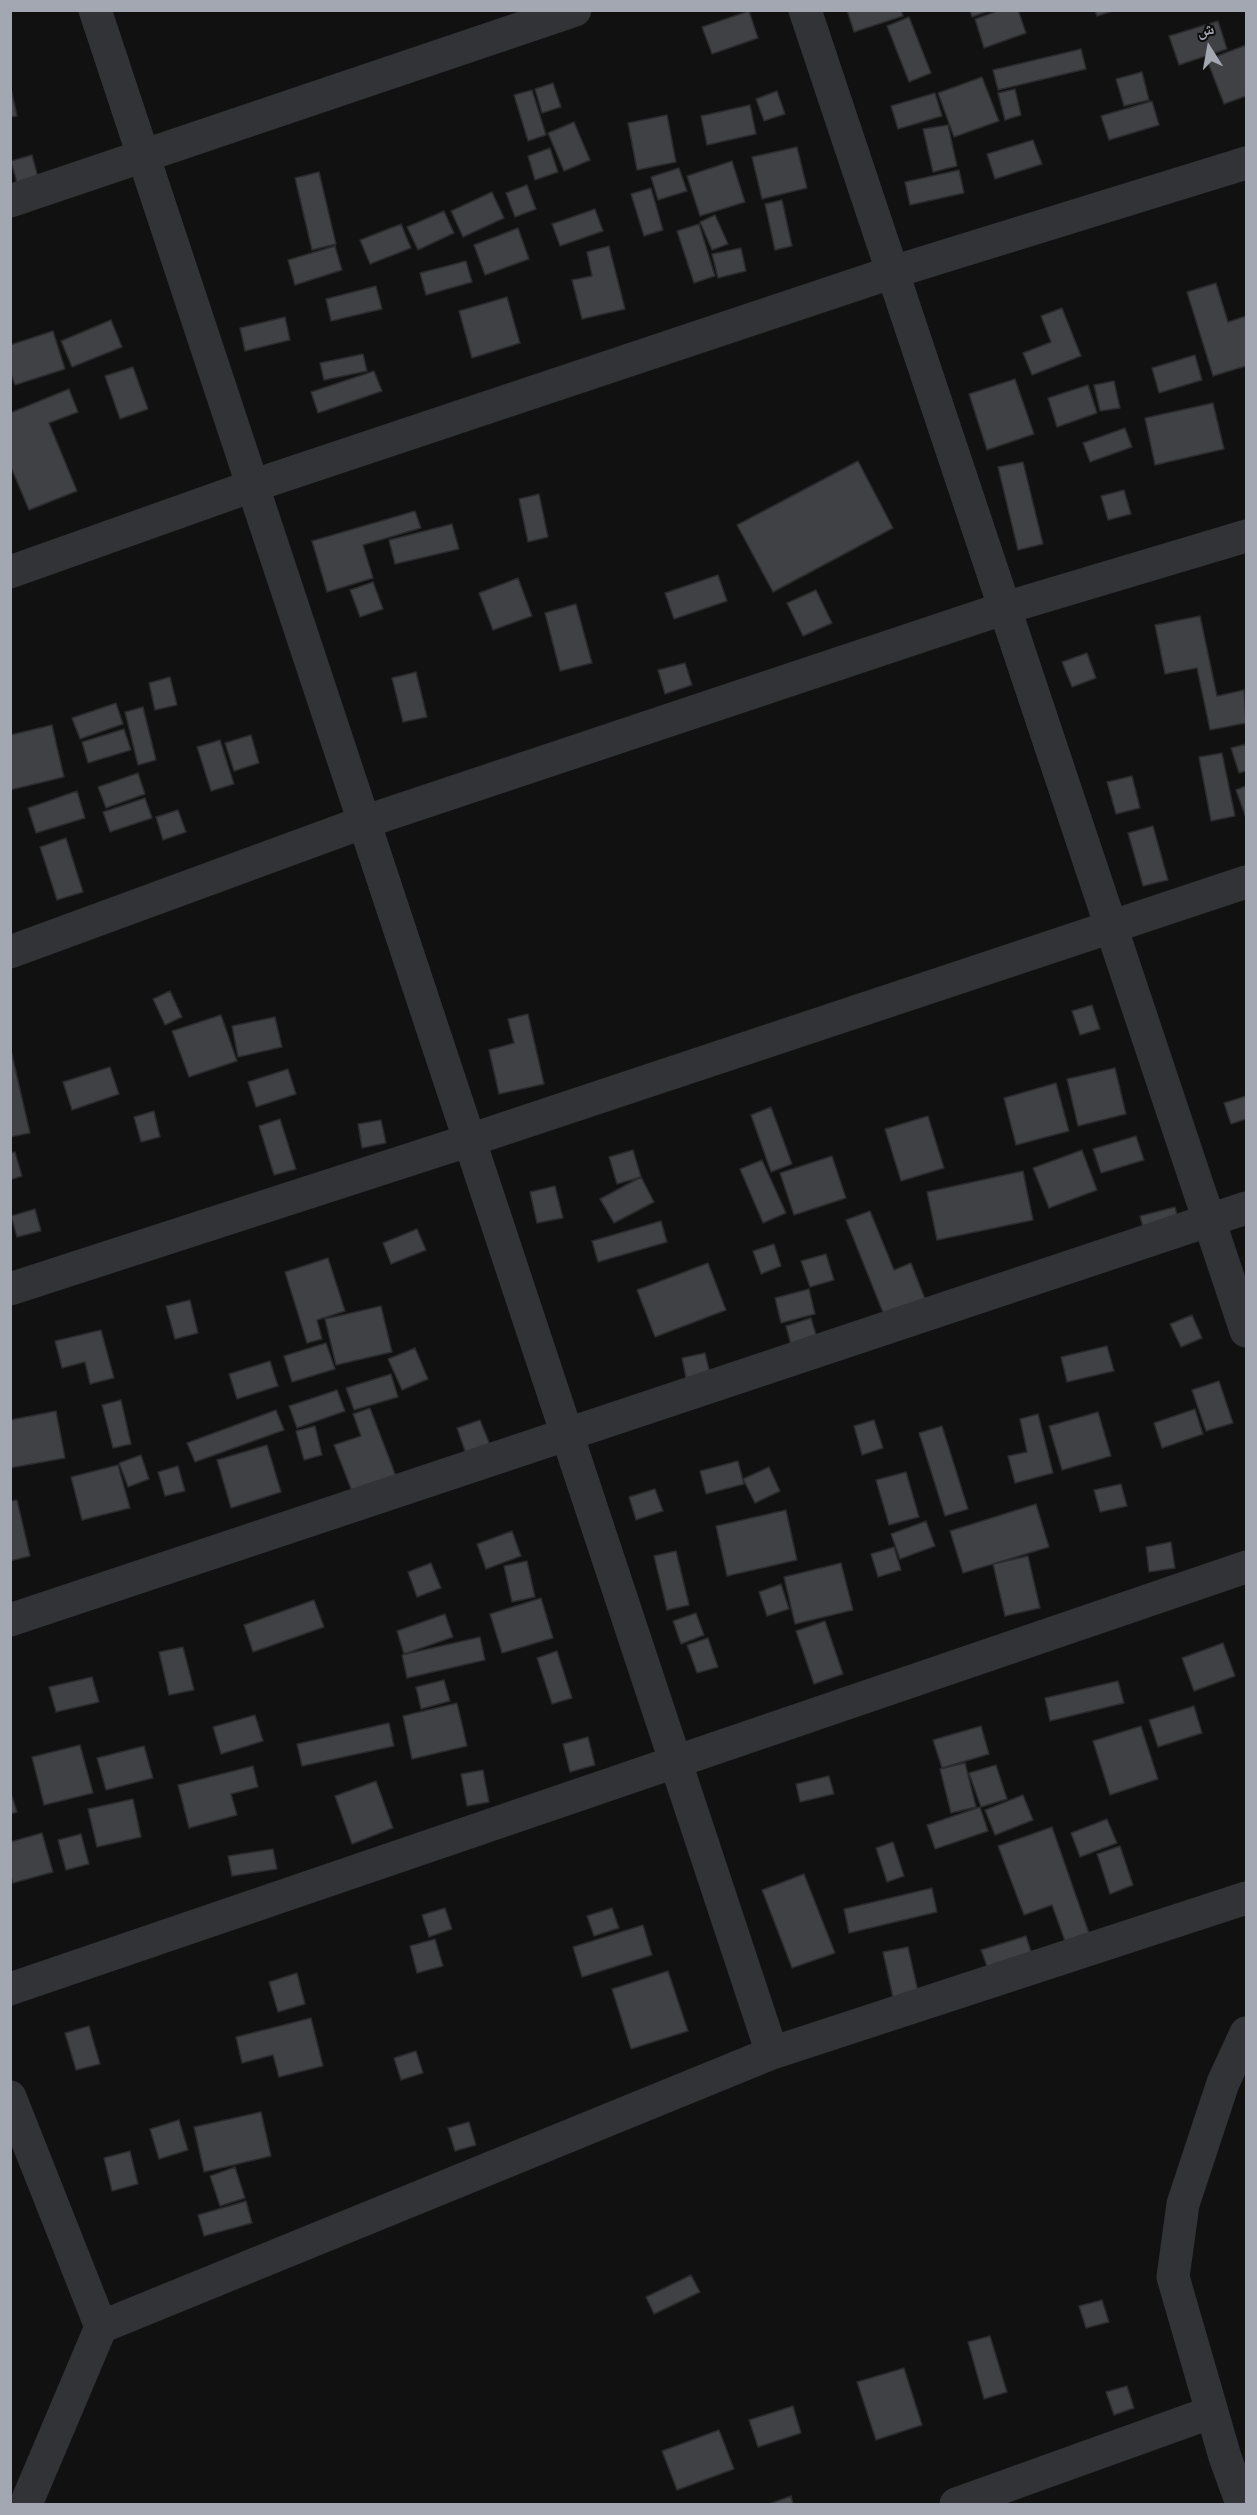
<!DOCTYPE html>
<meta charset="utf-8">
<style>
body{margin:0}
#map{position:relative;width:1257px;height:2515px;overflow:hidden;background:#111112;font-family:Roboto,"Noto Naskh Arabic",sans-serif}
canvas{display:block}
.frame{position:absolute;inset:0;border:12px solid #a3a7b2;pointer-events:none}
.north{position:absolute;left:1179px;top:18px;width:60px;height:60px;-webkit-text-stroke:4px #0c0c0d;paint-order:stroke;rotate:349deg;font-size:16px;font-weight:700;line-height:24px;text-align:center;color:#a3a7b2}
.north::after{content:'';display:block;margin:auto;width:21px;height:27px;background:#a3a7b2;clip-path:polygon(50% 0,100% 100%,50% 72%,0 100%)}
</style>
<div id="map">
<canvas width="1257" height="2515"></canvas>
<div class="frame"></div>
<div class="north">ش</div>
</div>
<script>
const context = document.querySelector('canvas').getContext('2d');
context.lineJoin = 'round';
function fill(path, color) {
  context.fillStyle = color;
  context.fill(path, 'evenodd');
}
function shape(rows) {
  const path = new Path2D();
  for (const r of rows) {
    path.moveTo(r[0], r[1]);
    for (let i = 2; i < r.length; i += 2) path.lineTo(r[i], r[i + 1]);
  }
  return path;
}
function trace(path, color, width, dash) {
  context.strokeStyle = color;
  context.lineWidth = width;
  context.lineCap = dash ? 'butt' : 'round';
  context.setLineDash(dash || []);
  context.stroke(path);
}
const building = shape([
 [847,10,901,10,903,16,854,32,847,10],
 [970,10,992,10,972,17,970,10],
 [1000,10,1018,10,1026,33,984,48,975,19,1000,10],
 [1095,10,1116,10,1097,16,1095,10],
 [749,11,758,38,712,54,702,27,749,11],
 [909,17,931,73,909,82,887,26,909,17],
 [1218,21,1227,49,1179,65,1169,36,1218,21],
 [1246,45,1246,96,1224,104,1207,60,1246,45],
 [1081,49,1086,69,998,90,993,70,1081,49],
 [1142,72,1149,100,1124,106,1116,79,1142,72],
 [982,77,999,121,954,137,938,93,982,77],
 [553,83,561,107,542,113,535,89,553,83],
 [10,84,17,116,10,117,10,84],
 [1015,89,1021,115,1005,120,998,93,1015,89],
 [532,90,546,135,528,141,514,95,532,90],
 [777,91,785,114,764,121,756,99,777,91],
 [935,93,942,116,898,129,891,106,935,93],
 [1152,101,1159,125,1109,140,1101,116,1152,101],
 [750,105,756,134,707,145,701,116,750,105],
 [667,115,676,162,637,170,628,123,667,115],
 [574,122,590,160,564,171,548,133,574,122],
 [948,125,957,166,933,172,923,129,948,125],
 [1033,140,1042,164,995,179,987,154,1033,140],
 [797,147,807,188,762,199,752,157,797,147],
 [550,148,558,172,535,180,528,156,550,148],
 [32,155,39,181,18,187,11,161,32,155],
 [732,161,745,202,700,216,687,176,732,161],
 [679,168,687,191,658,200,651,177,679,168],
 [959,170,964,193,910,205,905,182,959,170],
 [319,172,336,244,312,250,295,178,319,172],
 [527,185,536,209,515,217,506,193,527,185],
 [651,188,663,230,644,236,631,194,651,188],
 [492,192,504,218,463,237,451,211,492,192],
 [782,200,792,246,775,250,765,204,782,200],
 [595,209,603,231,560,246,552,224,595,209],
 [444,211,454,233,418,250,407,227,444,211],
 [715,215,728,244,712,250,700,222,715,215],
 [401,224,411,248,370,264,360,240,401,224],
 [699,224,715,276,694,283,677,231,699,224],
 [518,228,529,259,485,275,474,245,518,228],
 [335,246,342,270,295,285,288,260,335,246],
 [609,246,625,309,582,319,572,280,592,276,587,252,609,246],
 [741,248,746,271,718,278,712,254,741,248],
 [466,261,472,282,426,295,420,273,466,261],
 [1216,283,1228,322,1246,316,1246,366,1213,376,1187,292,1216,283],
 [376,286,382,309,331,321,326,299,376,286],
 [507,297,520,343,472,358,459,311,507,297],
 [1062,308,1081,356,1032,375,1023,353,1051,342,1041,316,1062,308],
 [285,317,290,340,245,351,240,328,285,317],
 [111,320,122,347,72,367,61,341,111,320],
 [53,331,65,369,15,385,10,371,10,345,53,331],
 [363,354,367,371,324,380,320,363,363,354],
 [1195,355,1202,380,1159,393,1152,368,1195,355],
 [133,367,148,409,120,419,105,376,133,367],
 [374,371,382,391,318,413,311,392,374,371],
 [1015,379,1034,434,987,450,969,394,1015,379],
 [1114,381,1120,408,1100,411,1094,385,1114,381],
 [1088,385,1097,413,1057,427,1048,398,1088,385],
 [69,389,78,412,49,423,77,491,29,510,10,465,10,413,69,389],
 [1213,403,1224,449,1155,465,1145,418,1213,403],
 [1125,428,1132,447,1090,462,1083,443,1125,428],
 [858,461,893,528,773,592,737,525,858,461],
 [1023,462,1043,544,1018,550,998,467,1023,462],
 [1124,490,1131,514,1108,520,1101,496,1124,490],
 [539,494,548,537,528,542,519,499,539,494],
 [415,511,421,528,363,545,373,578,327,592,312,541,415,511],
 [452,524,459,549,395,564,389,540,452,524],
 [718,575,727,601,674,619,665,593,718,575],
 [518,578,532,616,493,630,479,593,518,578],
 [373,582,383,609,360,617,350,590,373,582],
 [816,590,832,623,803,636,787,603,816,590],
 [576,604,592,663,560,671,545,613,576,604],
 [1200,616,1217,696,1244,690,1246,723,1210,730,1197,668,1165,674,1155,625,1200,616],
 [1087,653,1096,678,1072,687,1062,662,1087,653],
 [685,663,692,685,665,694,658,670,685,663],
 [416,672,427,717,403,722,392,678,416,672],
 [170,677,177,705,155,710,149,683,170,677],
 [116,703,123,724,80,739,72,718,116,703],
 [143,707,156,760,138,765,125,712,143,707],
 [52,725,64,777,10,790,10,735,52,725],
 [124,729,131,750,88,763,82,742,124,729],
 [251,735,259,763,234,771,225,743,251,735],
 [220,740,234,784,211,791,197,747,220,740],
 [1246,744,1246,771,1239,773,1231,748,1246,744],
 [1222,753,1235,816,1211,821,1199,757,1222,753],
 [138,773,145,794,106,808,98,787,138,773],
 [1132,776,1140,808,1116,814,1107,782,1132,776],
 [1246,786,1246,818,1236,790,1246,786],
 [77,791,85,818,36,833,28,808,77,791],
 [145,798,152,818,110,832,103,812,145,798],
 [178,810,186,832,163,840,156,817,178,810],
 [1153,826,1168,880,1143,886,1128,833,1153,826],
 [66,838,83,892,57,900,40,847,66,838],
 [170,991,182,1017,165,1025,153,999,170,991],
 [1092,1005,1100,1029,1080,1035,1072,1011,1092,1005],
 [528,1014,544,1084,499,1094,489,1050,514,1043,508,1019,528,1014],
 [221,1015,237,1061,189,1077,172,1031,221,1015],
 [275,1017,282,1047,238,1057,232,1026,275,1017],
 [10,1046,30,1133,10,1137,10,1046],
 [110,1067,119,1094,72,1110,63,1082,110,1067],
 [1115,1068,1126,1114,1078,1126,1067,1079,1115,1068],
 [288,1069,296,1094,256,1107,248,1082,288,1069],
 [1056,1083,1069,1131,1016,1145,1004,1098,1056,1083],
 [1246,1096,1246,1119,1231,1124,1224,1103,1246,1096],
 [771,1107,792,1164,771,1172,751,1115,771,1107],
 [154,1111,160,1137,141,1142,134,1117,154,1111],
 [928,1116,944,1168,901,1181,885,1129,928,1116],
 [280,1119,296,1169,274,1175,259,1126,280,1119],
 [381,1120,386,1143,362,1148,358,1124,381,1120],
 [1136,1136,1144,1160,1101,1173,1093,1149,1136,1136],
 [633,1150,641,1177,617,1184,609,1157,633,1150],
 [1082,1150,1097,1190,1049,1208,1033,1168,1082,1150],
 [15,1152,22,1176,10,1180,10,1153,15,1152],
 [832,1156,846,1198,794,1215,780,1173,832,1156],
 [762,1160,786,1213,763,1223,740,1169,762,1160],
 [1023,1171,1033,1220,937,1240,927,1192,1023,1171],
 [641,1177,654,1202,614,1223,600,1199,641,1177],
 [555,1186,563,1218,537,1223,530,1192,555,1186],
 [1175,1207,1184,1241,1149,1250,1140,1216,1175,1207],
 [35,1209,41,1231,17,1237,11,1216,35,1209],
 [870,1211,894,1270,911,1263,927,1304,886,1320,846,1220,870,1211],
 [661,1221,667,1242,598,1262,592,1241,661,1221],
 [417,1229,426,1250,391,1264,383,1243,417,1229],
 [774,1244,781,1266,761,1274,753,1251,774,1244],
 [826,1254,834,1280,810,1287,801,1261,826,1254],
 [328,1258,345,1311,317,1320,322,1339,307,1343,285,1272,328,1258],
 [708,1263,726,1310,655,1337,637,1290,708,1263],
 [809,1289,815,1314,781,1323,775,1298,809,1289],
 [190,1300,198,1333,175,1339,166,1306,190,1300],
 [381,1306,392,1352,336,1365,325,1319,381,1306],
 [1192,1315,1202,1338,1181,1347,1170,1324,1192,1315],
 [811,1318,817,1338,791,1345,786,1326,811,1318],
 [101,1330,114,1378,90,1384,85,1362,62,1368,55,1341,101,1330],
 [326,1343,335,1369,292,1382,284,1356,326,1343],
 [1107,1346,1114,1371,1067,1382,1061,1357,1107,1346],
 [415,1348,428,1379,402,1390,388,1359,415,1348],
 [705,1353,711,1378,687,1383,682,1358,705,1353],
 [270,1361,278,1386,237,1399,229,1374,270,1361],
 [391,1374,398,1397,354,1410,346,1388,391,1374],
 [1219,1381,1233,1423,1206,1431,1192,1390,1219,1381],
 [337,1390,345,1411,297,1428,289,1406,337,1390],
 [121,1400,131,1444,113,1448,102,1405,121,1400],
 [370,1408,397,1479,353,1494,334,1445,361,1436,353,1414,370,1408],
 [1195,1409,1203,1434,1162,1448,1154,1423,1195,1409],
 [276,1410,284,1430,195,1462,187,1443,276,1410],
 [56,1411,65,1458,10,1468,10,1420,56,1411],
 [1098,1412,1111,1456,1062,1470,1049,1426,1098,1412],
 [1038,1414,1053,1473,1015,1483,1008,1456,1027,1452,1020,1419,1038,1414],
 [480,1420,490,1445,466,1454,457,1428,480,1420],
 [874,1420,883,1448,862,1455,854,1426,874,1420],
 [315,1426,322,1455,304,1460,296,1431,315,1426],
 [942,1426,968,1509,945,1516,919,1433,942,1426],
 [267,1445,281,1492,231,1508,217,1460,267,1445],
 [141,1455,149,1479,128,1487,119,1463,141,1455],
 [738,1461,744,1484,706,1494,700,1471,738,1461],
 [118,1465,130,1508,82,1520,71,1477,118,1465],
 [178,1466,185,1491,165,1496,158,1472,178,1466],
 [769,1467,780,1491,755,1503,743,1479,769,1467],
 [906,1472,919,1517,889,1525,876,1480,906,1472],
 [1121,1484,1127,1506,1100,1512,1094,1490,1121,1484],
 [655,1489,663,1511,636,1520,629,1497,655,1489],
 [17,1500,30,1556,10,1561,10,1501,17,1500],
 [1036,1504,1049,1547,963,1573,950,1531,1036,1504],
 [786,1510,797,1560,727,1576,716,1526,786,1510],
 [926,1521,935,1546,900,1559,891,1534,926,1521],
 [512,1531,521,1556,486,1569,477,1544,512,1531],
 [1171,1542,1175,1568,1149,1572,1146,1547,1171,1542],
 [894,1547,901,1570,878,1577,871,1554,894,1547],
 [676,1551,689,1605,667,1610,654,1556,676,1551],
 [1028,1556,1040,1608,1005,1616,993,1564,1028,1556],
 [527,1561,535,1597,512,1602,504,1566,527,1561],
 [431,1563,441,1588,417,1597,408,1572,431,1563],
 [841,1563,853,1610,795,1624,784,1577,841,1563],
 [781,1584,789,1609,767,1616,759,1592,781,1584],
 [541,1598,553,1638,502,1653,490,1614,541,1598],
 [314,1600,324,1627,253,1652,244,1625,314,1600],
 [696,1613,704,1635,681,1644,673,1621,696,1613],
 [445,1614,453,1637,404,1654,397,1631,445,1614],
 [825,1621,843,1674,814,1684,796,1631,825,1621],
 [480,1637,485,1660,407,1678,402,1655,480,1637],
 [708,1638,718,1667,697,1673,687,1645,708,1638],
 [1223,1643,1235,1676,1194,1691,1182,1658,1223,1643],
 [183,1647,194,1690,169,1695,159,1652,183,1647],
 [557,1651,572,1698,552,1704,537,1658,557,1651],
 [92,1677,99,1702,56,1712,49,1687,92,1677],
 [444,1680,450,1701,421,1709,416,1687,444,1680],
 [1118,1681,1124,1703,1050,1721,1045,1698,1118,1681],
 [457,1703,467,1746,412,1759,403,1716,457,1703],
 [1194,1706,1202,1733,1158,1747,1149,1720,1194,1706],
 [255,1715,263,1741,221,1754,213,1727,255,1715],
 [389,1723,394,1746,302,1766,297,1744,389,1723],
 [981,1726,989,1754,942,1768,933,1740,981,1726],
 [1141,1726,1158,1779,1110,1795,1093,1741,1141,1726],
 [588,1737,595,1765,570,1772,563,1744,588,1737],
 [80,1745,93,1793,44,1805,32,1757,80,1745],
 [144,1746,153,1778,106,1790,97,1758,144,1746],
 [965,1763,976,1807,951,1813,940,1769,965,1763],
 [996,1765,1007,1799,981,1807,969,1773,996,1765],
 [253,1766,258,1787,231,1794,237,1815,189,1828,178,1785,253,1766],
 [483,1770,489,1802,467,1806,461,1774,483,1770],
 [829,1776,834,1794,800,1802,796,1784,829,1776],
 [376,1781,393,1828,352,1844,335,1796,376,1781],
 [10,1790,17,1812,10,1814,10,1790],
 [1023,1795,1033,1820,995,1835,985,1810,1023,1795],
 [133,1799,141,1837,97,1847,88,1809,133,1799],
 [980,1807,988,1831,935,1849,927,1825,980,1807],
 [1107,1819,1117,1843,1080,1857,1071,1833,1107,1819],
 [1052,1827,1090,1936,1066,1944,1052,1905,1024,1915,998,1846,1052,1827],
 [42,1833,53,1872,13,1883,10,1874,10,1842,42,1833],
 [81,1834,89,1864,66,1870,58,1840,81,1834],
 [893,1842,904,1876,887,1882,876,1848,893,1842],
 [1120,1846,1133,1885,1110,1894,1097,1854,1120,1846],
 [273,1849,277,1869,232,1876,228,1856,273,1849],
 [804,1874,835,1953,792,1968,762,1890,804,1874],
 [932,1888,937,1912,849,1933,844,1909,932,1888],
 [445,1908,452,1929,429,1937,422,1915,445,1908],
 [612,1908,619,1928,594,1936,587,1916,612,1908],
 [643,1925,652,1955,582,1977,573,1947,643,1925],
 [1026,1936,1032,1955,988,1969,981,1950,1026,1936],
 [435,1939,443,1966,417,1973,410,1946,435,1939],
 [908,1947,919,1996,894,2002,883,1952,908,1947],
 [668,1971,688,2031,631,2049,612,1989,668,1971],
 [297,1973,305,2004,278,2012,269,1982,297,1973],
 [311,2018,323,2066,279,2077,273,2055,242,2063,236,2037,311,2018],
 [89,2026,100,2064,76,2070,65,2033,89,2026],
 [416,2051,423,2073,401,2080,394,2058,416,2051],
 [261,2112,271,2156,204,2172,194,2127,261,2112],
 [179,2120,188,2150,159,2159,150,2129,179,2120],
 [469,2122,476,2145,455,2151,448,2128,469,2122],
 [130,2151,138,2184,112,2191,104,2158,130,2151],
 [235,2167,245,2198,220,2206,210,2176,235,2167],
 [246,2201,252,2223,204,2236,198,2215,246,2201],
 [691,2275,700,2292,654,2314,646,2297,691,2275],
 [1102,2300,1109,2322,1086,2328,1079,2306,1102,2300],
 [990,2336,1007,2392,984,2399,968,2342,990,2336],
 [904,2368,922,2425,876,2440,857,2382,904,2368],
 [1127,2386,1134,2408,1114,2415,1106,2392,1127,2386],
 [793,2406,801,2433,758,2447,749,2420,793,2406],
 [719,2430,734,2469,677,2490,662,2451,719,2430],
 [791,2496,793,2504,769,2504,791,2496]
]);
const minor = shape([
 [95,10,772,2053],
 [805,10,1246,1331],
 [10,201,575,10],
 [10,572,252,486,893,272,1246,163],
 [10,952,364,822,1005,608,1246,536],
 [10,1289,470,1140,1246,882],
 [10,1620,1246,1208],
 [10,1989,1246,1567],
 [10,2097,101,2327],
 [26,2504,101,2327,772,2053,1246,1898],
 [956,2504,1212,2412],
 [1242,2504,1225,2457,1173,2277,1183,2204,1223,2083,1246,2033]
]);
fill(building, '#404145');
trace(building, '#2b2b2e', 1.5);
trace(minor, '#323337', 33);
</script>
